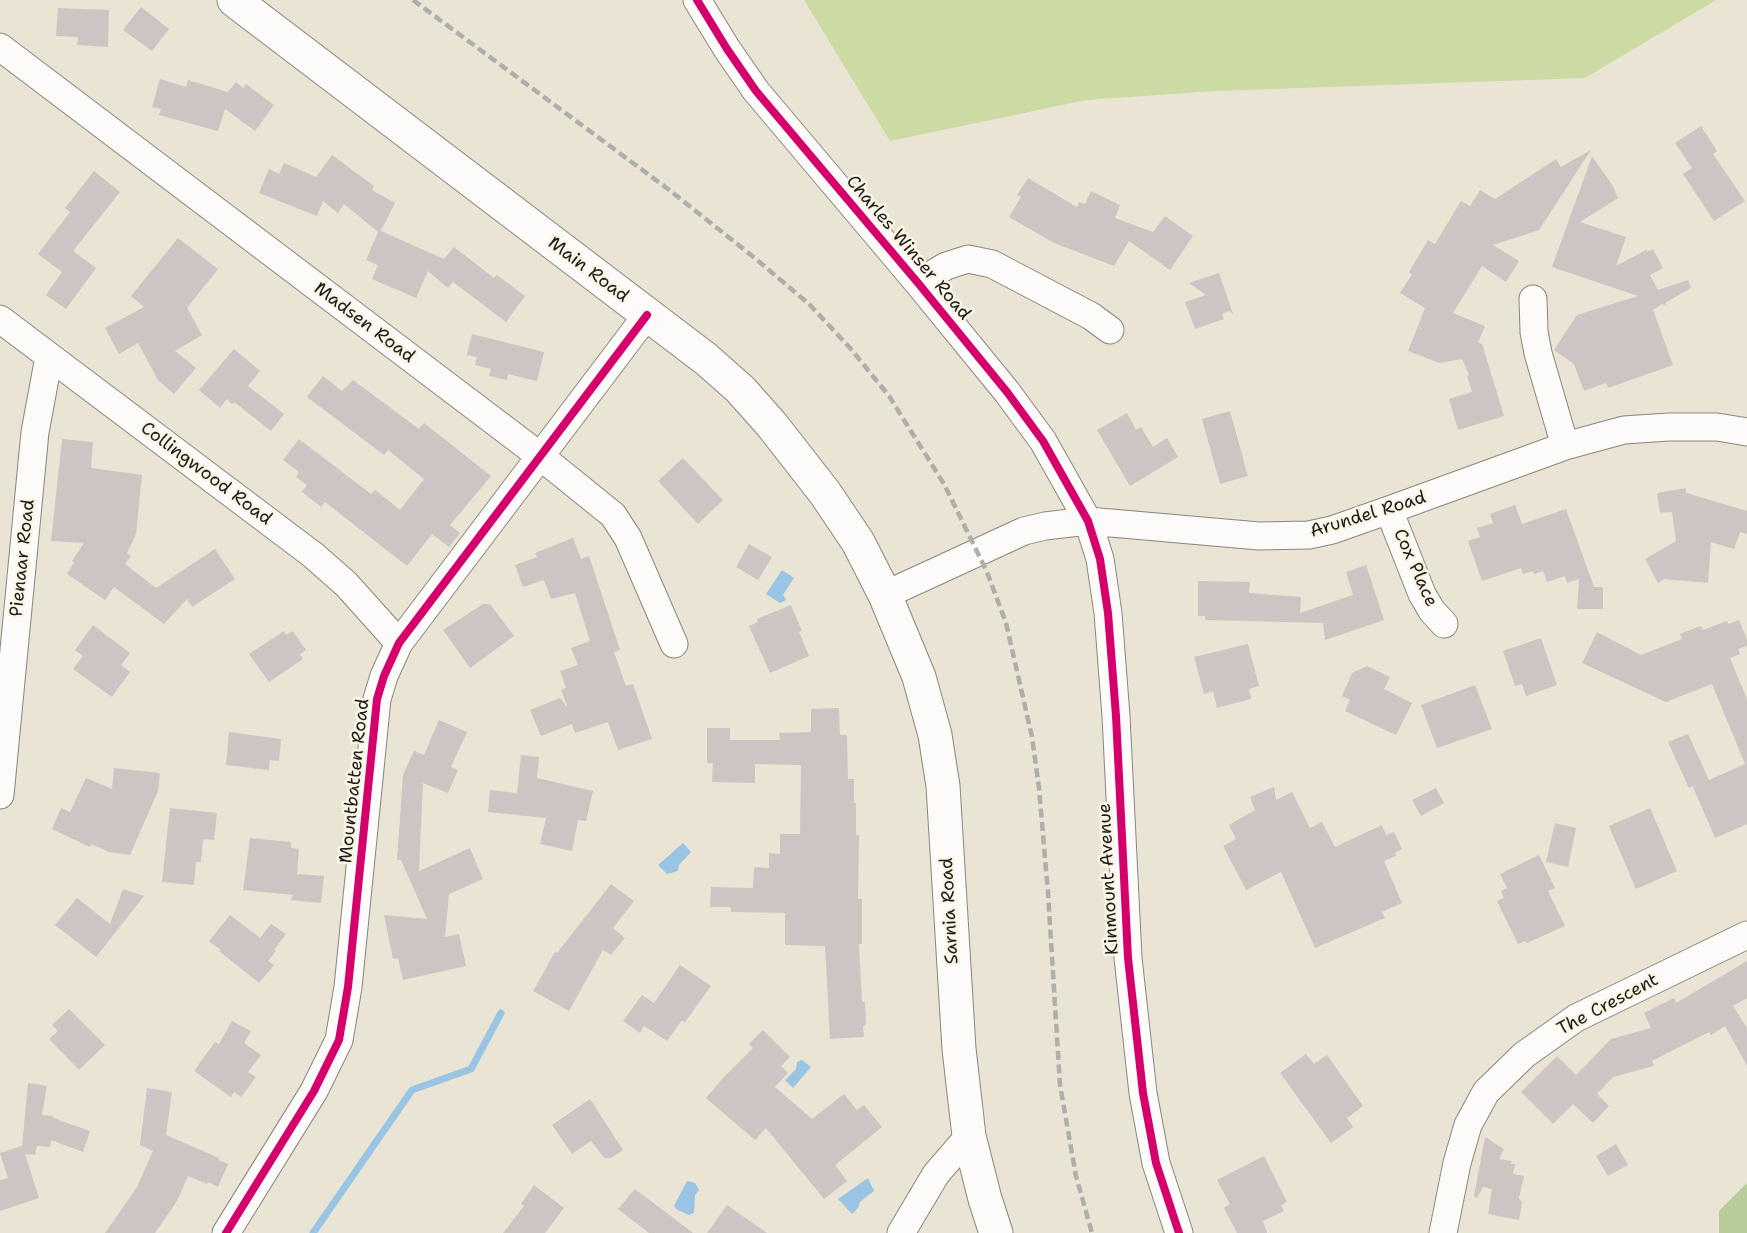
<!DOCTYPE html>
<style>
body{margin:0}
canvas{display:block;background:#e9e4d4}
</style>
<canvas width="1747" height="1233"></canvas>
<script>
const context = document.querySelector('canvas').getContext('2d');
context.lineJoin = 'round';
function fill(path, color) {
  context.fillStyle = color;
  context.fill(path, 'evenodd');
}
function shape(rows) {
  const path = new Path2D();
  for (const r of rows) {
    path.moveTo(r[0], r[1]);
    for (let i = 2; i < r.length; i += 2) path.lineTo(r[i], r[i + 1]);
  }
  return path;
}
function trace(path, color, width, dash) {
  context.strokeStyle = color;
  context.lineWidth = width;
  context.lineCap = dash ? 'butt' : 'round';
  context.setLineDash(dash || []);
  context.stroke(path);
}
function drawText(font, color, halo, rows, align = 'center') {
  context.font = font + ' "Shantell Sans",sans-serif';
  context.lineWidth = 5;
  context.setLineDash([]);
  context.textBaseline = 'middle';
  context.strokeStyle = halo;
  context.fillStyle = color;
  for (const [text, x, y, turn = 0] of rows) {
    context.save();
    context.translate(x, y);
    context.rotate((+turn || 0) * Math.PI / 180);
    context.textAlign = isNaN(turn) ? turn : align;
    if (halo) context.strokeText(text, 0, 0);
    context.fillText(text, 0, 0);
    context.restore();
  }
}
const green = shape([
 [804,0,1716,0,1585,78,1216,91,1086,100,890,141]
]);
const forest = shape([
 [1747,1183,1747,1233,1719,1233,1719,1211]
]);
const water = shape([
 [782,570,794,578,783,595,786,600,780,603,766,594],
 [683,843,691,852,679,865,678,871,667,874,658,865],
 [802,1060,811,1067,793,1088,785,1080,796,1069,797,1062],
 [868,1178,874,1191,860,1202,858,1208,852,1214,838,1199],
 [687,1181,695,1183,699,1190,695,1195,694,1213,689,1215,676,1209,674,1206]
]);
const stream = shape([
 [313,1233,412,1090,471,1069,501,1013]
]);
const building = shape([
 [141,7,169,29,152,51,123,30],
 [58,8,109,10,108,47,77,45,78,37,56,36],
 [160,79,186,87,188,80,228,92,236,82,243,88,246,84,274,105,255,131,225,109,218,131,159,115,161,109,152,107],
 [1701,126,1717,151,1713,154,1745,201,1714,221,1683,174,1692,168,1675,143],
 [1591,150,1539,230,1493,245,1519,261,1506,282,1482,266,1453,313,1485,326,1478,343,1482,344,1504,416,1458,430,1449,399,1472,392,1467,376,1469,375,1462,359,1439,363,1408,351,1425,308,1400,293,1412,274,1409,272,1428,240,1435,244,1461,201,1470,206,1480,190,1495,199,1556,159,1561,167],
 [332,155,374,186,372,190,395,203,381,231,444,259,454,247,494,278,497,275,525,296,506,322,453,282,448,288,428,271,416,298,372,279,378,265,366,260,378,232,344,204,338,213,323,201,317,216,259,193,269,169,279,174,284,163,316,177],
 [1592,156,1613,186,1618,198,1580,222,1626,237,1616,266,1646,250,1647,252,1653,249,1663,268,1650,275,1658,290,1688,280,1691,288,1665,303,1667,306,1662,304,1653,310,1673,365,1608,388,1606,383,1584,391,1574,364,1554,350,1577,315,1638,296,1552,267],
 [94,171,120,192,73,251,96,268,66,309,46,295,62,272,38,254,70,212,65,208],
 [1028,178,1077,207,1079,202,1085,204,1091,191,1120,205,1115,218,1153,232,1165,216,1193,236,1170,270,1129,241,1114,266,1054,243,1009,217,1021,197,1017,195],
 [178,238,218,269,187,308,202,335,175,351,196,368,174,394,158,380,138,343,119,354,105,328,144,307,131,296],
 [1219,273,1233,314,1229,311,1222,314,1224,319,1195,329,1185,302,1206,295,1189,283],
 [472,334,544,352,537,381,508,374,507,380,489,376,491,369,475,365,477,357,467,355],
 [234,349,260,371,248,386,284,414,271,431,234,402,232,404,227,399,220,408,199,390],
 [323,376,342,391,353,380,419,429,424,423,491,476,450,525,460,533,449,547,432,534,407,566,325,502,321,507,302,492,307,485,296,477,299,472,283,460,299,439,371,494,375,490,400,510,424,479,388,450,384,455,307,397],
 [1230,411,1248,476,1220,484,1202,419],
 [1127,413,1136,430,1141,427,1153,447,1167,438,1178,457,1130,486,1097,430],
 [62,439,93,442,91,468,142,475,136,534,127,553,131,556,125,564,156,588,215,549,235,579,192,607,187,599,164,624,114,587,105,600,67,574,74,563,72,561,84,543,51,541],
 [683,458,723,500,698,524,658,481],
 [1686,488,1686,493,1747,511,1747,534,1740,532,1734,549,1711,542,1708,583,1664,579,1658,583,1645,559,1676,541,1672,512,1660,513,1657,493],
 [1515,505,1522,524,1566,509,1594,587,1603,587,1603,609,1577,609,1579,579,1567,583,1565,576,1547,582,1543,571,1534,574,1533,571,1523,574,1521,568,1482,581,1468,541,1480,537,1477,528,1493,523,1490,514],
 [573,538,581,559,589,556,620,650,614,652,626,686,633,684,652,739,618,750,608,722,575,733,572,724,541,736,530,710,560,698,568,708,561,690,566,688,560,671,578,665,571,648,590,641,575,593,551,599,544,580,523,587,515,565,537,557,535,553],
 [749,544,772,557,758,580,736,567],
 [1366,565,1384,620,1325,640,1323,623,1205,620,1205,616,1198,616,1198,581,1250,582,1249,593,1301,597,1300,613,1353,595,1346,572],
 [483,604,490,604,514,636,470,668,443,630],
 [791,605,802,631,799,632,809,656,770,673,749,626,758,622,757,619],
 [1739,620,1747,640,1747,646,1738,649,1740,654,1730,658,1747,699,1747,824,1715,838,1693,787,1696,785,1689,788,1668,742,1688,734,1709,780,1745,764,1712,684,1666,702,1582,663,1597,632,1641,655,1682,639,1680,634,1701,626,1703,630,1727,621,1728,624],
 [93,625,130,653,121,665,130,672,112,697,73,669,83,656,75,650],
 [284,631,286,635,293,631,306,650,300,654,303,659,269,682,249,654],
 [1541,638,1557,685,1526,696,1522,684,1515,686,1503,651],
 [1248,644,1259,686,1249,689,1251,699,1217,708,1213,691,1204,694,1194,657],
 [1367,666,1390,677,1384,689,1412,703,1396,735,1345,711,1350,700,1342,696,1352,673],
 [1475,685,1492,729,1437,748,1421,705],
 [839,708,840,735,847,735,848,779,854,779,854,803,856,803,856,835,859,835,858,899,862,899,862,944,859,944,862,1002,865,1002,866,1025,863,1026,864,1037,830,1039,825,946,785,945,785,913,731,912,731,907,710,907,711,887,753,888,754,867,769,868,769,853,780,854,780,834,800,834,801,765,755,764,755,783,712,782,713,763,707,763,707,728,730,728,730,740,780,740,779,733,811,732,811,709],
 [439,720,467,732,451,767,458,770,448,793,423,783,419,871,470,848,483,879,449,894,445,937,459,934,466,966,403,980,398,958,393,959,384,915,427,919,401,860,397,860,403,775,414,751,424,755],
 [229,732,281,739,279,761,270,760,269,770,226,765],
 [521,755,539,757,537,778,593,791,586,821,578,820,572,851,540,844,546,818,488,812,490,790,517,793],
 [114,768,160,773,158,791,130,855,109,852,91,844,90,847,52,829,61,808,70,812,86,778,112,789],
 [1274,787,1276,800,1292,792,1310,828,1322,822,1335,847,1382,825,1386,835,1394,832,1402,849,1395,853,1396,856,1384,861,1402,903,1382,912,1385,918,1315,948,1281,872,1246,890,1223,846,1236,839,1229,825,1255,810,1250,797],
 [1436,788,1444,803,1421,816,1412,800],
 [170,808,217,813,214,840,203,839,201,862,196,862,194,885,162,882],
 [1650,808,1677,871,1636,889,1609,826],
 [1555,823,1576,828,1568,867,1546,862],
 [250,838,291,842,291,848,299,849,297,874,324,876,321,903,290,900,294,895,243,890],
 [1539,855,1555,888,1548,891,1565,926,1527,943,1525,941,1518,944,1497,901,1504,898,1501,891,1507,888,1500,874],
 [611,884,634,901,613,928,625,938,611,955,603,950,569,1011,533,991,555,952,557,953],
 [123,889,144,896,96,957,55,925,77,898,110,924],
 [230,915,260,938,271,924,286,934,274,950,276,951,268,961,274,965,259,983,219,951,221,950,209,941],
 [1747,961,1747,998,1733,1006,1747,1028,1747,1066,1725,1026,1711,1035,1709,1032,1652,1061,1654,1066,1613,1077,1597,1094,1609,1106,1593,1123,1573,1104,1553,1124,1521,1092,1557,1056,1576,1075,1611,1039,1651,1028,1644,1013,1674,998,1676,1003],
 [680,965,711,986,685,1022,682,1020,667,1041,644,1026,640,1033,623,1021,642,995,654,1003],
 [69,1009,105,1045,79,1070,49,1039,58,1031,52,1025],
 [232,1021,251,1031,244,1043,261,1055,248,1072,256,1077,241,1097,234,1092,231,1097,194,1071,215,1042,219,1044],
 [763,1030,790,1057,781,1066,788,1073,775,1087,812,1119,844,1094,857,1110,864,1105,882,1127,835,1165,847,1181,824,1199,766,1128,755,1140,706,1098,722,1079,753,1048,749,1044],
 [1306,1054,1314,1064,1327,1055,1363,1106,1347,1118,1353,1127,1331,1143,1280,1073],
 [28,1083,47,1086,42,1115,53,1116,53,1118,90,1131,83,1152,51,1140,50,1147,37,1146,35,1155,25,1154,39,1198,0,1211,0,1180,8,1178,0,1153,22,1146],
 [147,1088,172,1092,166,1135,219,1158,218,1160,228,1164,218,1187,208,1182,207,1184,188,1176,177,1201,155,1233,105,1233,137,1187,153,1151,140,1145],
 [590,1099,623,1150,611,1158,604,1158,591,1141,572,1154,552,1125],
 [1485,1137,1504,1149,1499,1159,1512,1161,1511,1164,1515,1164,1513,1174,1524,1176,1519,1198,1522,1203,1519,1220,1488,1214,1492,1189,1483,1187,1477,1198,1474,1196],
 [1616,1144,1628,1165,1608,1176,1596,1156],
 [1264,1156,1287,1202,1281,1205,1284,1211,1263,1221,1267,1233,1237,1233,1224,1208,1230,1204,1217,1180],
 [534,1185,564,1208,545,1233,503,1233,524,1206,521,1204],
 [635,1189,693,1233,649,1233,618,1209],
 [727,1205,767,1233,707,1233]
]);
const minor = shape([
 [697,0,727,49,756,91,918,283,1007,392,1043,441,1088,521,1100,559,1108,613,1116,716,1128,958,1143,1093,1156,1163,1179,1233],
 [0,47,540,456,613,515,628,538,674,644],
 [918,283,946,266,968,259,992,264,1091,316,1110,330],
 [1533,299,1534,332,1538,353,1565,446],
 [0,319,313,555,346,584,399,643],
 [1389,510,1422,594,1432,611,1444,624],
 [885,595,1024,531,1045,526,1088,521,1259,536,1309,535,1332,530,1389,510,1565,446,1624,430,1669,427,1717,427,1747,432],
 [0,795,35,432,49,357],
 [226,1233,314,1091,339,1040,348,987,377,699,384,676,399,643,647,315],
 [901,1233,936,1174,969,1136],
 [1443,1233,1457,1163,1468,1125,1486,1092,1524,1055,1576,1018,1747,935]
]);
const secondary = shape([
 [234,0,706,359,740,389,772,425,825,493,858,542,885,595,919,677,935,735,943,786,959,1049,969,1136,985,1199,996,1233]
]);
const rail = shape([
 [413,0,668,189,756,259,809,304,851,349,889,396,944,484,987,572,1006,623,1032,737,1039,788,1048,893,1060,1085,1076,1176,1092,1233]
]);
const cycleway = shape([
 [697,0,727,49,756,91,918,283,1007,392,1043,441,1088,521,1100,559,1108,613,1116,716,1128,958,1143,1093,1156,1163,1179,1233],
 [226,1233,314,1091,339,1040,348,987,377,699,384,676,399,643,647,315]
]);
const streetNames = [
 ["Charles Winser Road",908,248,50],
 ["Main Road",588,270,37],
 ["Madsen Road",364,323,37],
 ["Collingwood Road",206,474,37],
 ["Arundel Road",1368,515,-17],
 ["Pienaar Road",23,558,-84],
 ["Cox Place",1415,568,66],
 ["Mountbatten Road",355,781,-84],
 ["Kinmount Avenue",1109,879,-93],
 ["Sarnia Road",950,911,-93],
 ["The Crescent",1608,1005,-28]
];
fill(green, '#ccdba3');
fill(forest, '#b8cb9a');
fill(water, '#99c4e3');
trace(stream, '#99c4e3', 7);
fill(building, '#cfc4c4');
trace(minor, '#89867e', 29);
trace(secondary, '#89867e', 35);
trace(minor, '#fcfbf9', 27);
trace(secondary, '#fcfbf9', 33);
trace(rail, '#aeaeab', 4.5, [9, 4.5]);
trace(cycleway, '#d6006c', 8);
drawText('18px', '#1c1c1c', '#fcf5e5', streetNames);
</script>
